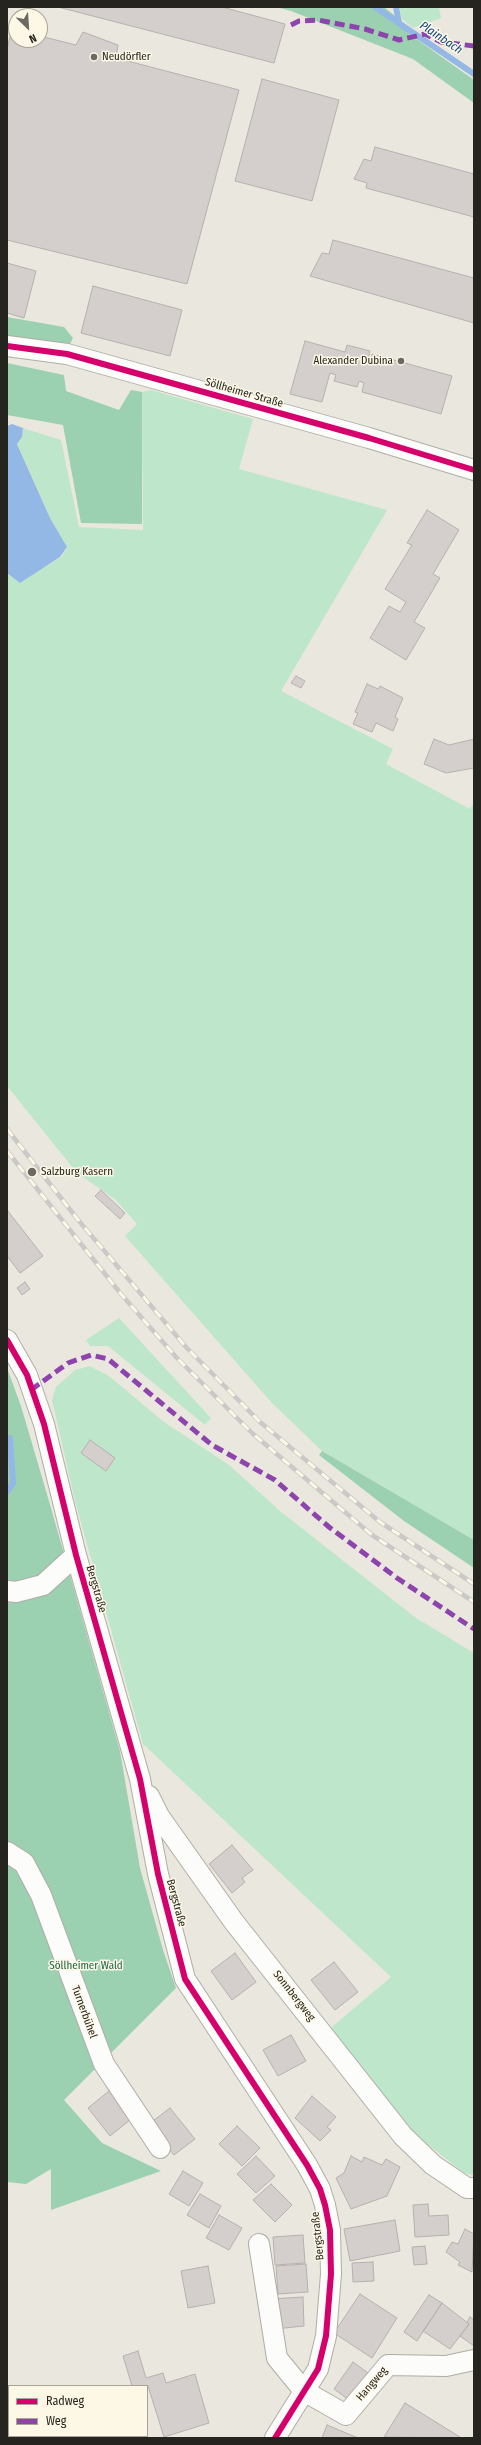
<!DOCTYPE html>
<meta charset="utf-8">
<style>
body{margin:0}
#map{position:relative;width:481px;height:2445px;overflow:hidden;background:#eae8de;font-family:"Fira Sans Condensed",sans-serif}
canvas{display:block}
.frame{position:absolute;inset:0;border:8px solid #26241e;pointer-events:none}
.legend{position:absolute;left:8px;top:2385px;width:140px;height:52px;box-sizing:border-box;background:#fdf8e6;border:1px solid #a7a396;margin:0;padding:5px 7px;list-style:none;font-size:12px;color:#26241e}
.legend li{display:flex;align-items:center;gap:8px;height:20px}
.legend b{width:20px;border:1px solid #a7a396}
.north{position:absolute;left:8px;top:8px;width:40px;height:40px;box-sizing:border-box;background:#fdf8e6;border:1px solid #a7a396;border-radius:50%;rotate:155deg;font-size:11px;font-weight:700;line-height:16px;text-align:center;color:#26241e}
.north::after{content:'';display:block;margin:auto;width:14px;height:18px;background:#6b6961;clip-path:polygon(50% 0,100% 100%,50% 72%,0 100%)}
</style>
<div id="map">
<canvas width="481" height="2445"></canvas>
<div class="frame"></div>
<ul class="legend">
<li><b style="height:5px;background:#d6006c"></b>Radweg</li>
<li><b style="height:5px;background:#8e44ad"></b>Weg</li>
</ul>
<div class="north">N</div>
</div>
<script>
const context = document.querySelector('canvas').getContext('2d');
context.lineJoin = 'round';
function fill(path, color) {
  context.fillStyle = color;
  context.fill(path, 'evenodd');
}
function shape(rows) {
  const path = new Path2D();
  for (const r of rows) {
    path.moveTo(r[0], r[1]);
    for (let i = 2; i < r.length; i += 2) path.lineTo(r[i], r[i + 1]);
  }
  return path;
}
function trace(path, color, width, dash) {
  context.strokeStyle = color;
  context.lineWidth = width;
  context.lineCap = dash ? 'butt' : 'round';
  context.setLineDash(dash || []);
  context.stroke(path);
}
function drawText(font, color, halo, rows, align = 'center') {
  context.font = font + ' "Fira Sans Condensed",sans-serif';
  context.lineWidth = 3;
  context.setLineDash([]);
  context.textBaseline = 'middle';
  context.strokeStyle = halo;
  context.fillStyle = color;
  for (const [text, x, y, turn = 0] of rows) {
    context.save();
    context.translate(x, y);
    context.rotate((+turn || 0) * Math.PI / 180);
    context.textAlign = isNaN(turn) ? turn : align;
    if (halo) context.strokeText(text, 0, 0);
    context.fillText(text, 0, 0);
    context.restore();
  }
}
const green = shape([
 [399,7,439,7,441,18,413,28,402,19],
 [151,390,253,419,239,469,387,510,281,691,393,749,386,764,470,809,474,803,474,1540,322,1451,272,1403,125,1236,137,1224,115,1199,77,1173,7,1086,7,573,20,582,61,557,67,548,50,518,17,443,22,437,23,428,61,440,79,527,143,530,142,392],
 [119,1318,211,1418,205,1425,108,1346,90,1346,86,1340],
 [90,1366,109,1376,164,1422,229,1465,280,1511,416,1618,474,1653,474,2175,464,2173,412,2132,327,2031,391,1977,143,1744,75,1501,52,1400,56,1387,75,1370]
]);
const forest = shape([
 [276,7,384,7,394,15,408,33,474,80,474,103,413,59,291,11],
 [7,317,64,327,73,338,68,348,7,337],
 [7,363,64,375,66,391,119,410,131,390,142,392,142,524,81,523,63,425,7,415],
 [7,1368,21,1406,51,1508,120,1751,140,1868,163,1950,176,1988,64,2100,102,2143,161,2171,51,2210,51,2169,26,2184,7,2182],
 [322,1451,474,1540,474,1568,404,1521,319,1455]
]);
const water = shape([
 [12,424,23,428,22,437,17,444,50,518,67,547,60,557,20,583,7,573,7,426]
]);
const stream = shape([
 [375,7,474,74],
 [396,7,399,23],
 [7,1492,13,1483,10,1438]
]);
const building = shape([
 [58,7,222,7,285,24,274,63,58,7],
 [12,29,16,30,16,40,40,40,40,36,76,45,83,32,118,45,116,58,239,90,187,284,7,240,7,49,12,29],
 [262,79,339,100,312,201,235,181,262,79],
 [375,147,474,174,474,217,366,188,367,183,354,179,364,159,371,161,375,147],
 [333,240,474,278,474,323,310,276,322,253,329,254,333,240],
 [7,263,36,271,24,318,7,313,7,263],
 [93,286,182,310,170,356,81,333,93,286],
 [305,341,345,352,347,345,370,351,368,359,371,360,372,354,452,376,441,414,362,392,364,383,359,381,357,387,334,381,336,375,330,373,322,402,290,394,305,341],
 [427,510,459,530,433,574,440,578,414,622,425,628,406,660,370,638,389,606,400,612,406,602,385,589,412,545,407,543,427,510],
 [296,676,305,681,301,688,291,683,296,676],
 [367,684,378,689,380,686,403,698,395,717,398,719,393,731,376,723,372,732,353,724,358,713,355,712,367,684],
 [434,739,449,745,474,739,474,768,446,773,424,764,434,739],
 [101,1190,125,1213,120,1219,95,1196,101,1190],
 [7,1210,43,1256,20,1273,7,1256,7,1210],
 [25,1282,30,1289,22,1295,17,1288,25,1282],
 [90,1440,115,1458,106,1471,81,1453,90,1440],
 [232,1845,253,1870,242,1878,245,1882,232,1893,209,1864,232,1845],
 [235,1953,256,1982,232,2000,211,1971,235,1953],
 [334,1962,358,1992,335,2010,311,1980,334,1962],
 [291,2035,306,2061,278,2076,263,2050,291,2035],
 [109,2091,131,2119,110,2136,88,2108,109,2091],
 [312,2096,336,2117,327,2127,331,2130,320,2141,295,2118,312,2096],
 [170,2108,195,2139,174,2155,149,2124,170,2108],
 [237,2126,260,2148,242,2166,219,2144,237,2126],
 [256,2156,275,2176,256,2193,237,2174,256,2156],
 [351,2156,362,2162,364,2157,382,2165,386,2159,400,2167,387,2196,351,2209,336,2178,344,2173,351,2156],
 [183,2171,203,2183,189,2206,169,2194,183,2171],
 [271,2184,292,2205,275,2222,253,2200,271,2184],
 [200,2194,221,2206,209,2228,187,2215,200,2194],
 [428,2204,429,2216,448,2215,449,2235,415,2237,413,2205,428,2204],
 [219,2215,242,2228,229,2250,206,2238,219,2215],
 [395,2220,400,2251,350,2261,344,2229,395,2220],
 [465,2229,474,2234,472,2272,458,2265,460,2262,446,2252,452,2242,458,2244,465,2229],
 [303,2235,305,2263,275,2265,273,2237,303,2235],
 [425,2246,427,2264,414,2265,412,2247,425,2246],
 [373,2262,374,2281,353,2282,352,2263,373,2262],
 [306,2264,308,2292,278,2294,276,2266,306,2264],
 [208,2266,215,2303,188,2308,181,2271,208,2266],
 [360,2294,397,2318,372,2358,334,2333,360,2294],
 [429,2295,442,2303,417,2341,404,2332,429,2295],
 [303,2297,304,2326,275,2329,270,2299,303,2297],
 [442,2303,469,2324,450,2349,423,2331,442,2303],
 [470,2317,474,2320,474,2346,460,2336,469,2324,467,2322,470,2317],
 [138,2351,146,2378,163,2373,166,2383,195,2374,209,2423,164,2437,148,2386,132,2386,123,2356,138,2351],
 [353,2362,368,2373,349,2400,334,2389,353,2362],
 [405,2403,460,2437,460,2438,384,2437,405,2403],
 [327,2425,358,2438,322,2438,327,2425]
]);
const minor = shape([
 [7,346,67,354,369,438,474,470],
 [7,1340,27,1375,44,1424,76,1555,140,1779,158,1874,185,1979,307,2165,320,2189,325,2205,330,2230,331,2274,326,2336,318,2369,275,2438],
 [7,1591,16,1592,43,1585,76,1555],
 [149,1796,159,1816,234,1922,403,2136,433,2165,467,2188,474,2188],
 [7,1852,24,1863,41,1895,104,2064,160,2148],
 [259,2244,277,2358,304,2391,346,2415,388,2365,446,2366,474,2360]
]);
const rail = shape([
 [7,1129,79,1221,186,1347,260,1422,380,1522,474,1584],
 [7,1151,121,1294,176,1357,252,1433,372,1535,474,1602]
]);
const quiet = shape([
 [291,25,299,21,318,20,365,29,399,40,425,34,441,42,474,46],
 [31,1390,68,1363,91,1355,108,1359,212,1445,275,1480,329,1527,397,1578,474,1629]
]);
const cycleway = shape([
 [7,346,67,354,369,438,474,470],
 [7,1340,27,1375,44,1424,76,1555,140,1779,158,1874,185,1979,307,2165,320,2189,325,2205,330,2230,331,2274,326,2336,318,2369,275,2438]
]);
const markers = [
 [94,57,4,"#6b6961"],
 [401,361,4,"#6b6961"],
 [32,1172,5,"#6b6961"]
];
const poiNames = [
 ["Neudörfler",102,57],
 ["Alexander Dubina",393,361,"right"],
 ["Salzburg Kasern",41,1172]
];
const streetNames = [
 ["Söllheimer Straße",244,393,16],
 ["Bergstraße",96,1589,74],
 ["Bergstraße",176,1903,75],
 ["Sonnbergweg",294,1996,52],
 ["Turnerbühel",84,2012,70],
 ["Bergstraße",318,2236,-96],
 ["Hangweg",372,2384,-49]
];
const parkNames = [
 ["Söllheimer Wald",86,1966]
];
const waterNames = [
 ["Plainbach",441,38,34]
];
fill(green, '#bee6cb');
fill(forest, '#9bd0b0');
fill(water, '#93b8e6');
trace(stream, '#93b8e6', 6);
fill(building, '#d4cfcc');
trace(building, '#b5b0ad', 1);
trace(minor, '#afada5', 22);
trace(minor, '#fcfcfa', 20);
trace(rail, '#cbc9c7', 4.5);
trace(rail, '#fdf8e6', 3, [9]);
trace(quiet, '#8e44ad', 5, [10, 5]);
trace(cycleway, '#d6006c', 6);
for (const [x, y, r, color] of markers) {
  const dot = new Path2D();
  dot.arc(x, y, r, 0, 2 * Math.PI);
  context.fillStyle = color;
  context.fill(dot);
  trace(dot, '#fdf8e6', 1.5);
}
drawText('11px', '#26241e', '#fdf8e6', poiNames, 'left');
drawText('11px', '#26241e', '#fdf8e6', streetNames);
drawText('11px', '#1e6545', '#fdf8e6', parkNames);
drawText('italic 12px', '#124887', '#fdf8e6', waterNames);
</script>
